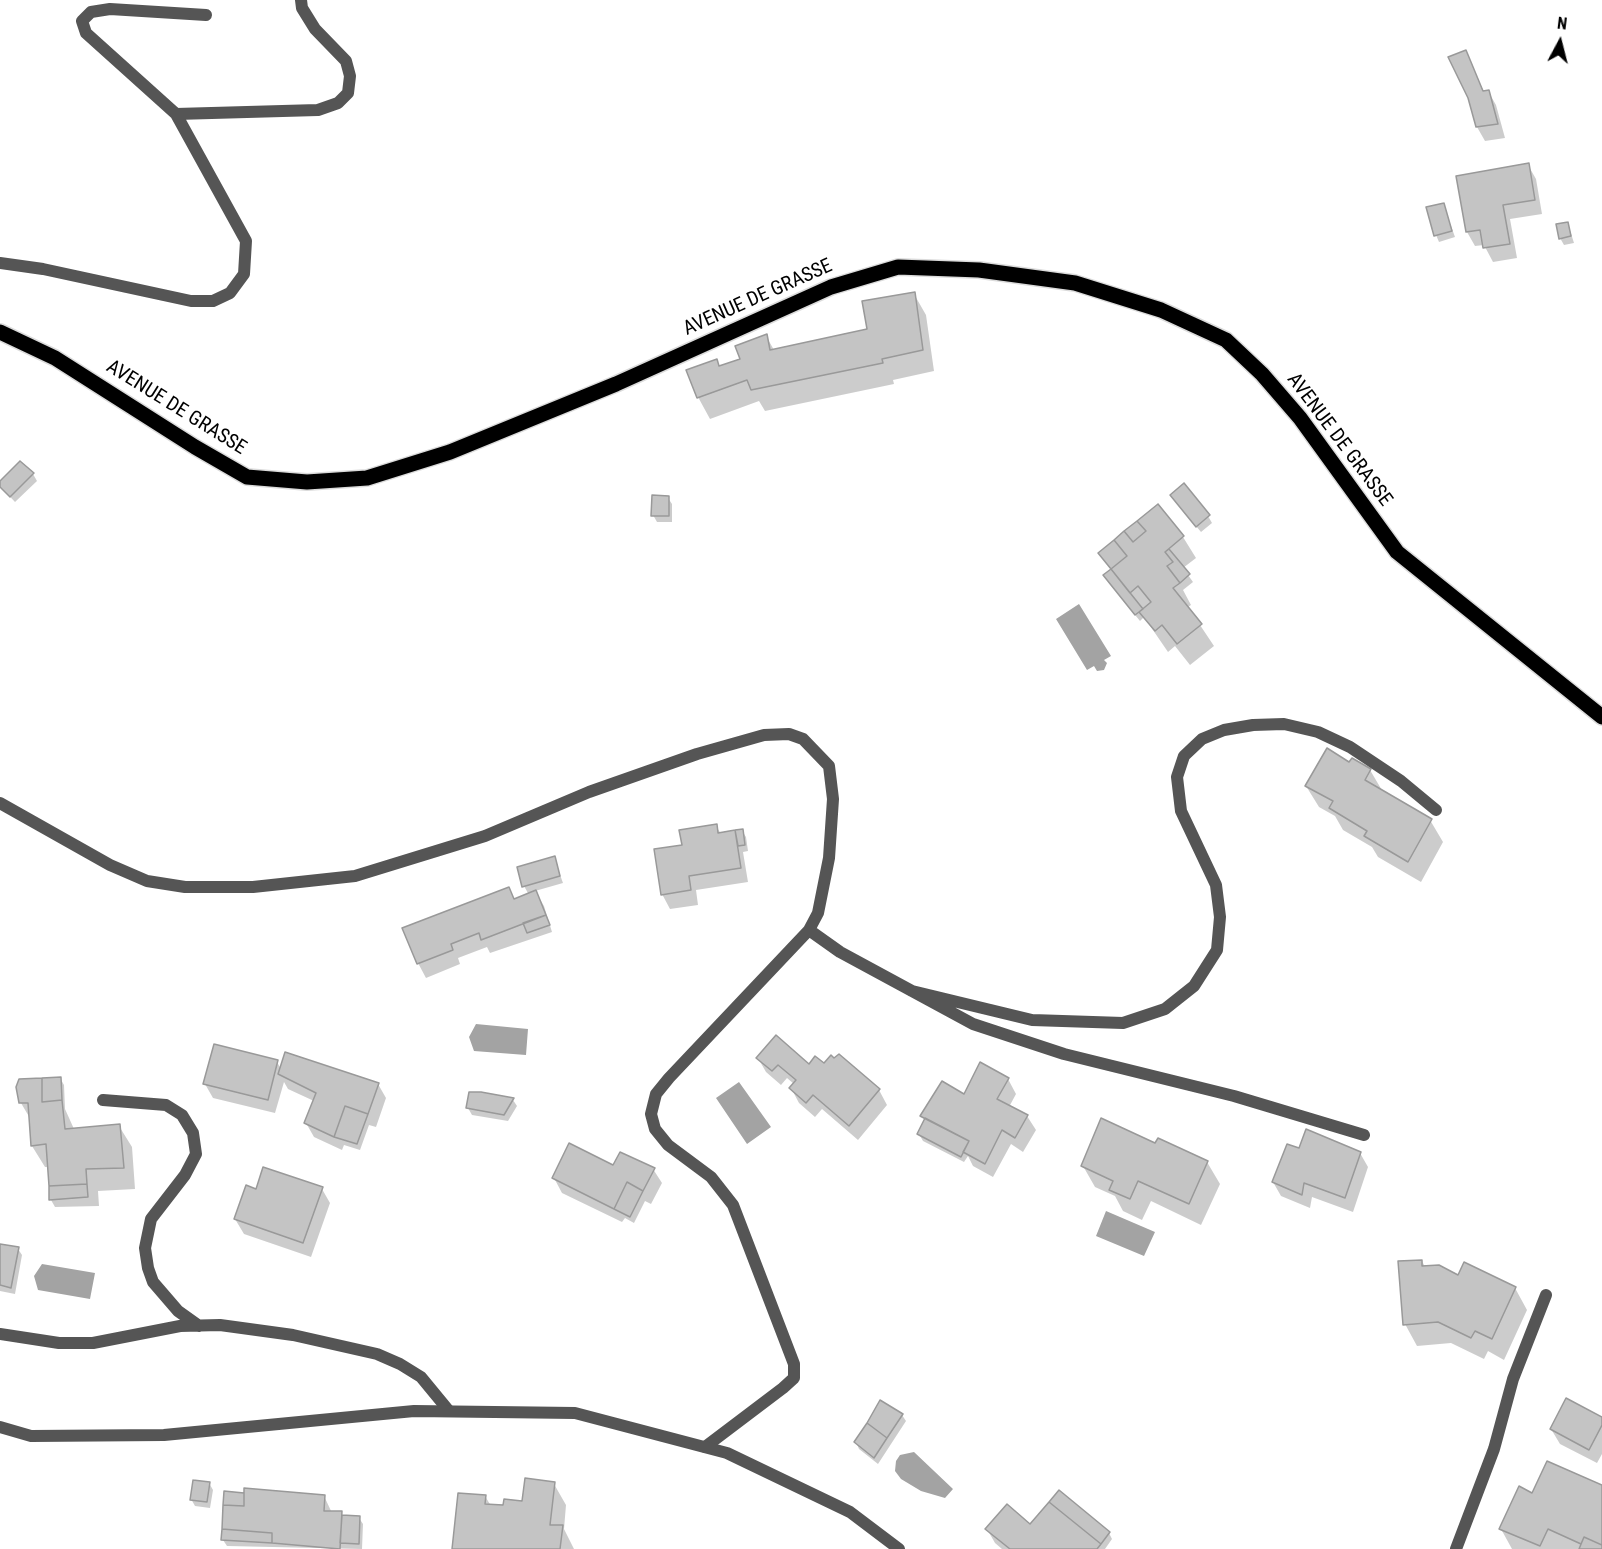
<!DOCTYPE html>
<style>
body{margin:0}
#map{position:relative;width:1602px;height:1549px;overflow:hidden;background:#fff;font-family:"Roboto Condensed",sans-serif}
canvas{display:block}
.north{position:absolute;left:1530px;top:12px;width:60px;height:60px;-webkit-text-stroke:4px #fff;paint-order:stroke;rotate:7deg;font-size:16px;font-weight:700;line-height:24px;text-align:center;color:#000}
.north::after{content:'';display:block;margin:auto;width:21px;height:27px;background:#000;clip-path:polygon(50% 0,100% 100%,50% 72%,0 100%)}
</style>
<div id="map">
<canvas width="1602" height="1549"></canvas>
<div class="north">N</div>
</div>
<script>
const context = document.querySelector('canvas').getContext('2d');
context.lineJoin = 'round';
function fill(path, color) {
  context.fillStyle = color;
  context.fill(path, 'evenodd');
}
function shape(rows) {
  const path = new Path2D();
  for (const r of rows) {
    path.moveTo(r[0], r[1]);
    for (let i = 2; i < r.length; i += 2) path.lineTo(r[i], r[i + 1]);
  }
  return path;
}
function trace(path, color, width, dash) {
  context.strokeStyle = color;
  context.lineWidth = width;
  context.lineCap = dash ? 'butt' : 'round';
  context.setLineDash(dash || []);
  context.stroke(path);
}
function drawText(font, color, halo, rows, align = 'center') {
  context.font = font + ' "Roboto Condensed",sans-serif';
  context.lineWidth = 4.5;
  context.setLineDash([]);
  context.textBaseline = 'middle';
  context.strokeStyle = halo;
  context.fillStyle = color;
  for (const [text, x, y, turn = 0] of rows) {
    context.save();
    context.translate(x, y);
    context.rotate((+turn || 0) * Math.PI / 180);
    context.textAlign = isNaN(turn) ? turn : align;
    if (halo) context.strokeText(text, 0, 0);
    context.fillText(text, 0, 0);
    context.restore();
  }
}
const water = shape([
 [1079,604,1111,656,1104,660,1107,663,1104,670,1097,671,1094,666,1087,670,1056,619],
 [476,1024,528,1029,526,1055,474,1051,469,1037],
 [739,1082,771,1127,747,1144,716,1098],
 [1106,1211,1155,1232,1144,1256,1096,1236],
 [42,1264,95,1273,90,1299,38,1290,34,1276],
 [914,1452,953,1489,945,1498,921,1491,901,1479,895,1471,896,1461,900,1455]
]);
const shadow = shape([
 [1465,51,1484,92,1488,91,1496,105,1505,138,1485,141,1477,127,1469,98],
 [1528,165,1536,179,1542,214,1510,219,1517,258,1493,262,1484,245,1475,246,1467,232,1458,177],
 [1443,204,1455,237,1439,242,1436,235],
 [1568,224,1574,243,1564,245,1560,238],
 [914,294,926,315,934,371,893,380,894,384,765,411,759,401,710,419,698,397,716,361,720,367,742,359,766,336,774,350,869,330],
 [33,474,37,481,15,502,0,486,0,483],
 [668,498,672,504,672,522,657,522,653,515],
 [1175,501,1208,516,1212,523,1201,532],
 [1183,537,1196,558,1183,568,1193,582,1183,590,1191,605,1188,607,1214,646,1190,665,1175,646,1168,652,1144,617,1140,621,1108,582,1105,576,1112,570,1100,553],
 [1349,765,1370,770,1383,792,1430,820,1443,842,1421,882,1378,857,1372,847,1343,830,1335,816,1319,807,1306,786],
 [716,826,721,834,742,831,746,837,748,851,743,852,748,882,696,890,698,905,670,909,662,894,683,846],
 [554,858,563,883,535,891,544,906,552,932,490,953,487,947,458,958,460,964,426,978,418,963,509,889,515,900,529,895,524,886],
 [839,1056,879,1090,887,1105,858,1140,822,1109,815,1117,799,1103,791,1088,794,1084,787,1078,781,1085,766,1072,758,1058,809,1066,824,1065],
 [277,1062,281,1069,378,1084,386,1098,376,1127,369,1125,360,1150,344,1145,342,1150,314,1137,306,1123,314,1101,288,1089,284,1082,275,1113,213,1098,205,1084],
 [60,1078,64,1085,65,1109,74,1129,119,1126,132,1147,135,1189,98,1191,99,1206,55,1207,51,1200,49,1167,45,1167,32,1146,31,1120,21,1103],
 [1008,1079,1016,1094,1009,1107,1027,1116,1036,1130,1023,1152,1011,1144,993,1177,973,1166,968,1156,964,1162,923,1141,919,1134,925,1121,922,1116],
 [513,1100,517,1106,508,1121,472,1115,468,1108],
 [1156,1145,1207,1162,1220,1184,1201,1225,1151,1201,1142,1220,1123,1211,1115,1196,1095,1187,1083,1166],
 [1300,1150,1360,1153,1368,1167,1353,1212,1312,1197,1310,1208,1281,1196,1273,1182],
 [614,1167,653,1169,662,1183,651,1204,645,1201,634,1223,625,1218,622,1222,562,1193,554,1178],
 [322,1189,330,1203,311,1257,244,1234,235,1219,257,1190],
 [0,1246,18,1249,22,1255,15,1294,0,1291],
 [1422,1261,1425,1267,1515,1288,1527,1310,1504,1360,1488,1351,1484,1359,1451,1343,1417,1346,1405,1324],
 [902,1415,906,1421,878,1464,859,1449,856,1442],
 [1602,1419,1602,1454,1597,1463,1560,1444,1551,1429],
 [209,1483,213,1490,210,1508,195,1506,191,1499],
 [554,1484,566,1505,564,1529,574,1549,453,1549,485,1496,491,1506,505,1507,523,1502],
 [1602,1487,1602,1549,1512,1549,1501,1529],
 [324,1496,332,1513,359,1518,363,1524,362,1549,227,1546,223,1540],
 [1030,1526,1109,1533,1112,1539,1105,1549,1002,1549,995,1543,987,1529]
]);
const building = shape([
 [1466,50,1483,91,1489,90,1498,124,1476,127,1468,98,1448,57,1466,50],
 [1529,163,1535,200,1503,205,1510,244,1483,248,1480,230,1466,232,1456,176,1529,163],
 [1444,203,1452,231,1434,236,1426,207,1444,203],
 [1568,222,1571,236,1559,239,1556,224,1568,222],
 [915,292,923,350,882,359,883,363,751,390,747,380,697,398,686,370,717,359,719,366,740,359,735,346,767,334,770,350,867,329,862,301,915,292],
 [20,461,34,473,10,497,0,487,0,481,20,461],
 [1184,483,1210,515,1196,527,1170,495,1184,483],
 [652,495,669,496,669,516,651,516,652,495],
 [1158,504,1184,536,1165,552,1173,562,1167,566,1180,583,1173,588,1202,624,1177,644,1162,625,1155,631,1139,612,1151,602,1138,586,1130,593,1111,569,1127,556,1114,540,1124,531,1133,542,1146,531,1137,521,1158,504],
 [1137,521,1146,531,1133,542,1124,531,1137,521],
 [1114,540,1127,556,1111,569,1098,553,1114,540],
 [1169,549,1190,574,1180,583,1167,566,1173,562,1165,552,1169,549],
 [1111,569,1143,609,1135,615,1103,575,1111,569],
 [1327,748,1349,762,1352,758,1371,769,1365,780,1432,819,1408,862,1364,836,1367,831,1329,808,1333,801,1305,786,1327,748],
 [717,824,718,833,735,830,741,868,689,876,691,890,661,895,654,849,682,845,679,830,717,824],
 [743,829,745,845,738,846,735,830,743,829],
 [555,856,560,876,522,887,517,867,555,856],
 [509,887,514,899,536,890,546,915,481,940,479,933,451,944,453,950,417,964,402,928,509,887],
 [546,915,550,925,527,933,523,923,546,915],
 [776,1035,809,1064,815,1056,824,1063,831,1055,834,1058,839,1054,880,1089,849,1126,813,1095,806,1103,789,1088,796,1080,778,1065,772,1071,756,1058,776,1035],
 [214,1044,278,1060,268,1100,203,1084,214,1044],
 [285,1052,379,1083,368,1114,345,1106,334,1137,304,1123,316,1093,278,1074,285,1052],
 [980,1062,1009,1078,997,1099,1028,1115,1015,1138,1002,1130,985,1164,963,1152,969,1141,920,1116,942,1081,964,1094,980,1062],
 [61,1077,62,1100,42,1102,42,1078,61,1077],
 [42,1078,42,1102,62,1100,65,1129,120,1124,124,1168,86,1169,87,1184,49,1186,46,1144,31,1146,28,1103,19,1103,16,1087,19,1079,42,1078],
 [469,1092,481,1092,514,1098,504,1115,466,1108,469,1092],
 [345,1106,368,1114,357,1144,334,1137,345,1106],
 [925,1118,969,1141,961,1157,917,1134,925,1118],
 [1101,1118,1155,1143,1158,1138,1208,1161,1189,1204,1138,1181,1130,1199,1109,1190,1113,1181,1081,1166,1101,1118],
 [1306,1129,1361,1152,1345,1198,1304,1183,1302,1195,1272,1182,1287,1144,1299,1148,1306,1129],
 [569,1143,613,1165,620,1152,655,1168,643,1191,627,1182,614,1209,552,1178,569,1143],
 [263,1167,323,1187,303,1243,234,1219,246,1185,256,1189,263,1167],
 [627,1182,643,1191,630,1217,614,1209,627,1182],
 [87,1184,88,1197,49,1200,49,1186,87,1184],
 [0,1244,19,1247,11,1288,0,1285,0,1244],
 [1422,1260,1422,1266,1439,1265,1458,1275,1464,1262,1516,1287,1492,1339,1475,1331,1471,1338,1438,1322,1403,1325,1398,1261,1422,1260],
 [1566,1398,1602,1417,1602,1425,1589,1450,1550,1429,1566,1398],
 [880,1400,903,1414,887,1438,867,1423,880,1400],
 [867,1423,887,1438,874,1458,854,1442,867,1423],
 [1547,1461,1602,1485,1602,1545,1584,1537,1581,1544,1548,1529,1540,1546,1499,1529,1519,1486,1532,1493,1547,1461],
 [525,1478,555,1482,550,1525,563,1525,560,1549,452,1549,458,1493,486,1495,485,1504,503,1505,504,1499,522,1501,525,1478],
 [193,1480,210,1482,207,1502,190,1500,193,1480],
 [244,1488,325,1495,324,1511,342,1511,340,1549,272,1543,272,1533,222,1529,223,1505,244,1506,244,1488],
 [1059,1490,1110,1532,1101,1544,1049,1502,1059,1490],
 [224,1491,244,1493,244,1506,223,1505,224,1491],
 [1049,1502,1101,1544,1097,1549,1010,1549,985,1529,1007,1504,1030,1524,1049,1502],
 [342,1515,360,1516,359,1544,340,1543,342,1515],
 [222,1529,272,1533,272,1543,221,1540,222,1529],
 [1584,1537,1602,1545,1602,1549,1579,1549,1584,1537]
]);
const lane = shape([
 [176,114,318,110,338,103,348,93,350,76,346,61,315,29,302,8,301,0],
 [0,263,43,269,191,301,213,301,230,293,244,274,246,241,176,114,86,33,82,21,91,12,110,9,206,15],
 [0,803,110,865,147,881,185,887,253,887,355,876,485,836,589,792,697,754,764,735,789,734,803,739,829,766,833,799,829,858,818,913,809,930,669,1078,656,1094,651,1114,655,1129,668,1145,711,1177,733,1205,794,1364,794,1378,783,1388,705,1447],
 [809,930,840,952,973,1024,1064,1054,1234,1096,1364,1135],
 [912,991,1032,1020,1123,1023,1165,1009,1194,986,1217,950,1220,917,1216,885,1181,811,1177,777,1184,756,1202,739,1224,730,1253,725,1284,724,1318,732,1350,747,1401,781,1436,810],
 [103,1100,166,1105,182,1115,193,1133,196,1154,185,1175,151,1219,145,1248,148,1268,153,1282,178,1311,199,1326],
 [0,1334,59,1343,93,1343,180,1326,220,1325,293,1335,377,1354,400,1364,421,1377,449,1411],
 [1456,1549,1494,1449,1513,1379,1546,1295]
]);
const street = shape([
 [0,1427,31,1436,164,1435,414,1411,575,1413,727,1453,850,1512,899,1549]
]);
const primary = shape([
 [0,332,55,358,195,447,247,477,307,482,367,478,450,452,616,384,831,287,898,267,979,270,1075,283,1161,310,1226,340,1262,374,1300,418,1397,552,1602,717]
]);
const streetNames = [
 ["AVENUE DE GRASSE",758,298,-24],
 ["AVENUE DE GRASSE",176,408,32],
 ["AVENUE DE GRASSE",1339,440,53]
];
fill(water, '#a3a3a3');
fill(shadow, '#0003');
fill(building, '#c4c4c4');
trace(building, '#999', 1.5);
trace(primary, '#dbdbdb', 18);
trace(lane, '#555', 12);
trace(street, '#555', 12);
trace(primary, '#000', 15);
drawText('20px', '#000', '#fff', streetNames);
</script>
